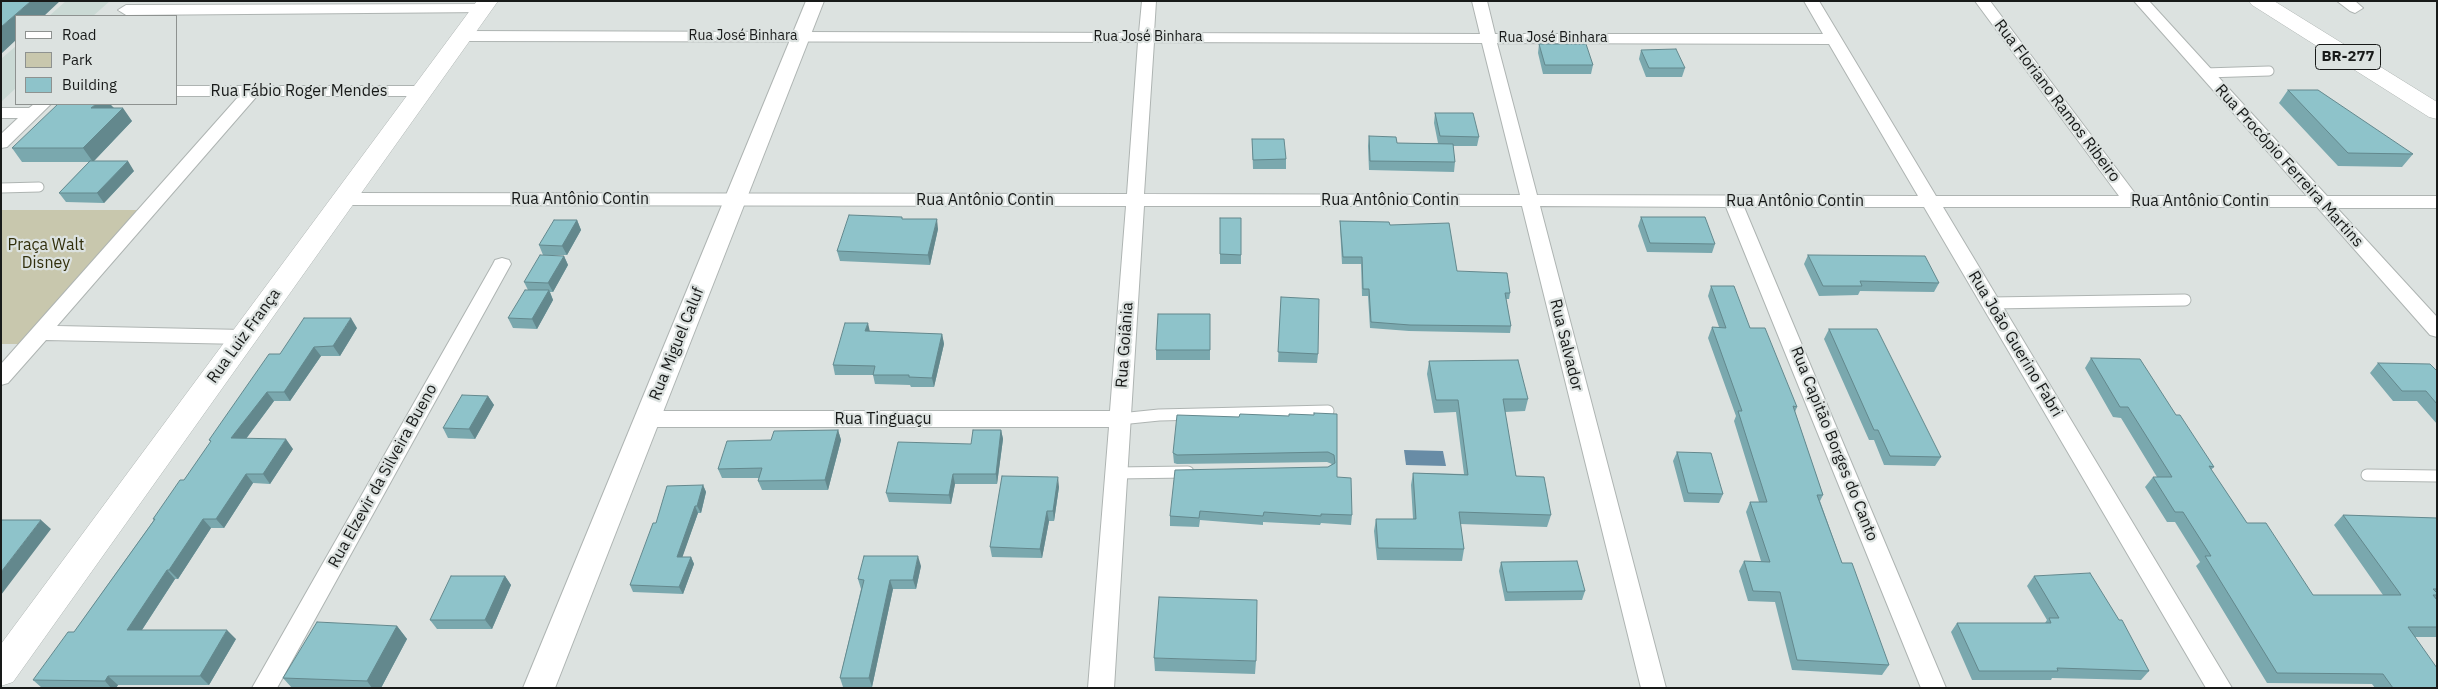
<!DOCTYPE html>
<meta charset="utf-8">
<style>
body{margin:0}
#map{position:relative;width:2438px;height:689px;overflow:hidden;background:#dce2e0;font-family:"IBM Plex Sans",sans-serif}
canvas{display:block}
.frame{position:absolute;inset:0;border:2px solid #181a19;pointer-events:none}
.legend{position:absolute;left:15px;top:15px;width:162px;height:90px;box-sizing:border-box;background:#dce2e0;border:1px solid #8e9290;margin:0;padding:6px 9px;list-style:none;font-size:15px;color:#181a19}
.legend li{display:flex;align-items:center;gap:10px;height:25px}
.legend b{width:25px;border:1px solid #8e9290}
</style>
<div id="map">
<canvas width="2438" height="689"></canvas>
<div class="frame"></div>
<ul class="legend">
<li><b style="height:6px;background:#fff"></b>Road</li>
<li><b style="height:14px;background:#c8c7ad"></b>Park</li>
<li><b style="height:14px;background:#8ec3ca"></b>Building</li>
</ul>
</div>
<script>
const context = document.querySelector('canvas').getContext('2d');
context.lineJoin = 'round';
function fill(path, color) {
  context.fillStyle = color;
  context.fill(path, 'evenodd');
}
function shape(rows) {
  const path = new Path2D();
  for (const r of rows) {
    path.moveTo(r[0], r[1]);
    for (let i = 2; i < r.length; i += 2) path.lineTo(r[i], r[i + 1]);
  }
  return path;
}
function trace(path, color, width, dash) {
  context.strokeStyle = color;
  context.lineWidth = width;
  context.lineCap = dash ? 'butt' : 'round';
  context.setLineDash(dash || []);
  context.stroke(path);
}
function drawText(font, color, halo, rows, align = 'center') {
  context.font = font + ' "IBM Plex Sans",sans-serif';
  context.lineWidth = 4.5;
  context.setLineDash([]);
  context.textBaseline = 'middle';
  context.strokeStyle = halo;
  context.fillStyle = color;
  for (const [text, x, y, turn = 0] of rows) {
    context.save();
    context.translate(x, y);
    context.rotate((+turn || 0) * Math.PI / 180);
    context.textAlign = isNaN(turn) ? turn : align;
    if (halo) context.strokeText(text, 0, 0);
    context.fillText(text, 0, 0);
    context.restore();
  }
}
const built = shape([
 [66,1,110,1,93,16,49,16],
 [16,46,16,88,1,102,1,59]
]);
const green = shape([
 [1,210,143,210,27,344,1,344]
]);
const water = shape([
 [1404,450,1443,451,1446,466,1406,465]
]);
const serviceFar1 = shape([
 [2205,73,2269,71],
 [1,188,39,187],
 [2140,301,2185,300]
]);
const service = shape([
 [1991,303,2185,300],
 [1120,419,1159,415,1328,411],
 [1116,473,1188,472],
 [2367,475,2437,476]
]);
const minor = shape([
 [1142,1,1156,1,1154,33,1480,34,1472,1,1487,1,1495,34,1823,34,1804,1,1819,1,1936,196,2119,196,1975,1,1990,1,2137,196,2307,196,2134,1,2149,1,2327,196,2437,196,2437,208,2337,208,2437,317,2437,337,2430,335,2317,207,1943,207,2232,688,2206,688,1924,207,1744,207,1946,688,1921,688,1726,207,1540,206,1666,688,1641,688,1522,206,1144,206,1114,688,1088,688,1109,427,647,427,640,425,636,419,640,413,647,411,1110,411,1126,206,344,205,338,203,335,199,338,195,344,193,1127,194,1138,42,463,41,455,36,463,31,1139,33,1142,1],
 [1154,42,1482,43,1520,195,1144,194,1154,42],
 [1497,43,1829,44,1918,196,1537,195,1497,43],
 [2337,1,2355,1,2363,8,2355,13,2350,11,2337,1],
 [482,4,487,6,490,9,487,12,126,15,118,10,126,5,482,4],
 [176,86,422,86,428,88,430,91,428,94,422,96,257,96,57,326,244,330,251,332,254,337,251,342,244,344,46,340,8,383,1,385,1,364,239,96,176,96,176,86],
 [34,104,51,104,7,147,1,148,1,134,18,118,1,118,1,108,29,108,34,104],
 [502,258,509,260,511,264,277,688,252,688,493,264,495,260,502,258]
]);
const tertiary = shape([
 [806,1,824,1,555,688,523,688,806,1]
]);
const secondary = shape([
 [477,1,498,1,13,682,1,686,1,644,477,1]
]);
const motorway = shape([
 [2249,1,2274,1,2437,102,2437,119,2429,117,2252,5,2249,1]
]);
const wall = shape([
 [1539,44,1593,65,1591,74,1543,74,1538,53],
 [1641,50,1685,68,1682,77,1646,77,1639,59],
 [2288,90,2413,154,2402,167,2338,166,2279,103],
 [110,104,113,108,132,121,94,161,134,171,104,203,66,202,59,193,89,162,22,162,12,148],
 [1435,113,1479,137,1477,146,1453,146,1455,162,1454,172,1369,170,1368,146,1369,136,1397,143,1438,143,1434,123],
 [1252,139,1286,159,1286,169,1253,169],
 [1641,217,1715,244,1712,253,1647,252,1638,226],
 [1220,218,1241,218,1241,264,1220,264],
 [902,219,938,229,930,265,840,261,837,251],
 [577,220,581,230,567,255,543,255,539,245],
 [1340,221,1390,225,1457,271,1510,293,1509,299,1506,299,1511,326,1510,333,1409,331,1370,328,1368,296,1362,296,1361,264,1342,264,1340,227],
 [1808,255,1939,283,1934,292,1860,291,1858,295,1819,296,1804,264],
 [564,256,568,265,553,292,550,292,553,300,537,329,513,328,508,318,528,290,524,282],
 [1711,286,1750,328,1797,407,1795,412,1823,495,1820,501,1842,563,1889,665,1882,675,1792,670,1775,602,1748,601,1739,571,1744,561,1761,561,1746,512,1750,502,1759,502,1734,421,1736,416,1708,338,1712,327,1719,327,1708,296],
 [1281,297,1318,354,1317,363,1278,362],
 [1210,314,1210,360,1156,360,1156,350],
 [357,328,340,356,321,356,290,401,274,401,246,439,293,449,270,484,253,483,224,528,211,528,178,579,175,579,142,630,236,639,209,685,118,685,116,688,42,688,33,680,74,632,154,520,153,519,184,480,211,442,209,440,280,354],
 [1829,329,1941,457,1935,466,1884,465,1874,440,1869,440,1824,339],
 [870,332,942,334,944,344,934,387,911,387,910,385,875,384,873,375,835,375,833,365],
 [2091,358,2176,415,2214,467,2211,470,2247,523,2313,595,2383,595,2334,525,2343,515,2437,518,2437,599,2436,599,2437,600,2437,637,2415,637,2437,688,2375,688,2372,684,2267,683,2196,566,2200,562,2175,522,2167,522,2145,487,2153,477,2157,477,2121,418,2113,417,2085,368],
 [1429,361,1528,399,1525,411,1505,412,1516,476,1551,515,1547,527,1460,524,1464,549,1462,561,1377,560,1374,531,1376,519,1413,519,1411,485,1413,473,1464,474,1456,412,1434,413,1427,374],
 [2378,363,2437,371,2437,424,2417,401,2393,401,2370,373],
 [488,396,494,405,475,439,448,438,443,428],
 [1337,414,1337,477,1352,515,1351,525,1321,523,1320,525,1263,522,1263,525,1200,520,1199,527,1170,526,1170,516,1328,467,1332,464,1327,462,1177,464,1174,463,1173,453,1239,417,1289,416],
 [838,430,841,440,828,490,762,490,758,481,759,478,722,478,718,469,771,440],
 [1001,430,1003,439,997,484,955,484,951,504,889,502,886,493,971,444],
 [1677,452,1723,494,1719,503,1684,502,1673,461],
 [703,485,706,492,701,513,698,513,682,557,691,557,694,564,683,594,633,592,630,585,656,523],
 [1059,487,1054,521,1049,521,1042,558,992,557,990,547],
 [1501,562,1585,591,1582,600,1505,601,1499,571],
 [921,566,916,589,893,589,872,687,843,687,840,678,861,589,858,579],
 [505,576,511,585,492,629,437,629,430,620],
 [2034,576,2149,671,2141,680,2052,678,2051,680,1972,680,1951,632,1957,623,2045,623,2047,620,2027,586],
 [397,626,407,639,381,688,292,688,283,678],
 [1154,658,1256,661,1255,674,1155,671]
]);
const shadedWall = shape([
 [31,1,60,1,44,16,16,16,16,40,1,54,1,27],
 [96,104,110,104,114,108,91,108],
 [123,108,132,121,93,162,83,148],
 [128,161,134,171,104,203,97,193],
 [937,219,938,229,930,265,928,255],
 [577,220,581,230,567,255,562,246],
 [564,256,568,265,553,292,548,283],
 [549,290,553,300,537,329,532,319],
 [351,318,357,328,340,356,333,346],
 [868,323,870,332,865,331],
 [942,334,944,344,934,387,932,378],
 [314,347,321,356,290,401,284,392],
 [267,392,274,401,239,448,231,438],
 [488,396,494,405,475,439,469,429],
 [838,430,841,440,828,490,825,480],
 [1001,430,1003,439,997,484,996,474],
 [286,439,293,449,270,484,263,474],
 [246,474,253,483,224,528,216,519],
 [953,474,955,484,951,504,949,495],
 [1058,477,1059,487,1054,521,1053,511],
 [703,485,706,492,701,513,697,506],
 [695,506,698,513,680,564,677,557],
 [1047,511,1049,521,1042,558,1040,549],
 [203,519,211,528,178,579,169,570],
 [41,520,51,529,1,595,1,572],
 [918,556,921,566,916,589,913,580],
 [691,557,694,564,683,594,679,587],
 [167,570,175,579,136,639,127,630],
 [505,576,511,585,492,629,485,620],
 [890,580,893,589,872,687,869,678],
 [397,626,407,639,381,688,372,688,367,681],
 [227,630,236,639,209,685,200,676],
 [108,676,118,685,116,688,111,688,105,681]
]);
const building = shape([
 [1,1,31,1,1,27,1,1],
 [1539,44,1586,44,1593,65,1545,65,1539,44],
 [1676,49,1685,68,1649,68,1641,50,1676,49],
 [2288,90,2318,90,2413,154,2348,153,2288,90],
 [58,104,96,104,91,108,123,108,83,148,12,148,58,104],
 [1435,113,1473,113,1479,137,1440,136,1435,113],
 [1369,136,1396,137,1397,143,1453,144,1455,162,1370,161,1369,136],
 [1252,139,1284,139,1286,159,1253,160,1252,139],
 [90,161,128,161,97,193,59,193,90,161],
 [849,215,902,217,902,219,937,219,928,255,837,251,849,215],
 [1641,217,1705,217,1715,244,1650,243,1641,217],
 [1220,218,1241,218,1241,255,1220,254,1220,218],
 [554,220,577,220,562,246,539,245,554,220],
 [1340,221,1389,222,1390,225,1449,223,1457,271,1507,273,1510,293,1505,293,1511,326,1410,325,1371,322,1369,289,1363,289,1362,257,1343,257,1340,221],
 [540,255,564,256,548,283,524,282,540,255],
 [1808,255,1925,256,1939,283,1860,281,1862,286,1823,286,1808,255],
 [1711,286,1734,286,1750,328,1765,328,1797,407,1793,406,1823,495,1817,495,1842,563,1852,563,1889,665,1797,660,1780,592,1753,591,1744,561,1770,562,1750,502,1767,502,1738,411,1742,411,1712,327,1726,328,1711,286],
 [525,290,549,290,532,319,508,318,525,290],
 [1281,297,1319,299,1318,354,1278,352,1281,297],
 [1158,314,1210,314,1210,350,1156,350,1158,314],
 [304,318,351,318,333,346,314,347,284,392,267,392,231,438,286,439,263,474,246,474,216,519,203,519,169,570,167,570,127,630,227,630,200,676,108,676,105,681,33,680,68,632,74,632,155,519,153,519,180,480,184,480,211,441,209,440,269,354,280,354,304,318],
 [845,323,868,323,865,331,942,334,932,378,909,377,909,375,873,375,875,366,833,365,845,323],
 [1829,329,1877,329,1941,457,1890,456,1878,430,1874,430,1829,329],
 [2091,358,2140,359,2176,415,2180,415,2214,467,2209,466,2247,523,2266,523,2313,595,2401,595,2343,515,2437,518,2437,589,2433,589,2437,593,2437,595,2433,595,2437,600,2437,627,2408,627,2437,668,2437,688,2393,688,2383,674,2277,673,2205,556,2211,556,2183,512,2175,512,2153,477,2172,477,2128,407,2120,407,2091,358],
 [1518,360,1528,399,1503,399,1516,476,1544,477,1551,515,1459,512,1464,549,1378,548,1376,519,1416,519,1413,473,1468,475,1458,400,1436,400,1429,361,1518,360],
 [2378,363,2430,364,2437,371,2437,404,2426,391,2402,391,2378,363],
 [462,395,488,396,469,429,443,428,462,395],
 [1314,413,1337,414,1337,477,1351,478,1352,515,1321,514,1321,516,1264,512,1263,516,1200,511,1199,518,1170,516,1175,470,1328,467,1335,463,1334,455,1328,452,1177,455,1173,453,1177,415,1239,417,1240,414,1289,416,1289,414,1314,415,1314,413],
 [838,430,825,480,758,481,762,468,718,469,727,441,771,440,774,431,838,430],
 [973,430,1001,430,996,474,953,474,949,495,886,493,898,442,971,444,973,430],
 [1677,452,1711,453,1723,494,1688,493,1677,452],
 [1002,476,1058,477,1053,511,1047,511,1040,549,990,547,1002,476],
 [703,485,697,506,695,506,677,557,691,557,679,587,630,585,653,523,656,523,667,486,703,485],
 [1,520,41,520,1,572,1,520],
 [864,556,918,556,913,580,890,580,869,678,840,678,864,580,858,579,864,556],
 [1577,561,1585,591,1507,592,1501,562,1577,561],
 [2090,573,2119,620,2122,620,2149,671,2057,668,2058,671,1979,671,1957,623,2051,623,2049,618,2059,618,2034,576,2090,573],
 [451,576,505,576,485,620,430,620,451,576],
 [1159,597,1257,600,1256,661,1154,658,1159,597],
 [317,622,397,626,367,681,283,678,317,622]
]);
const farStreetnames = [
 ["Rua José Binhara",743,36],
 ["Rua José Binhara",1148,37],
 ["Rua José Binhara",1553,38]
];
const shields = [
 [2348,57,65]
];
const shieldNames = [
 ["BR-277",2348,57]
];
const streetNames = [
 ["Rua Fábio Roger Mendes",299,91],
 ["Rua Floriano Ramos Ribeiro",2057,101,53],
 ["Rua Procópio Ferreira Martins",2289,166,48],
 ["Rua Antônio Contin",580,199],
 ["Rua Antônio Contin",985,200],
 ["Rua Antônio Contin",1390,200],
 ["Rua Antônio Contin",1795,201],
 ["Rua Antônio Contin",2200,201],
 ["Rua Luiz França",244,336,-54],
 ["Rua Miguel Caluf",677,344,-68],
 ["Rua João Guerino Fabri",2015,344,59],
 ["Rua Goiânia",1125,345,-86],
 ["Rua Salvador",1566,345,76],
 ["Rua Tinguaçu",883,419],
 ["Rua Capitão Borges do Canto",1834,444,68],
 ["Rua Elzevir da Silveira Bueno",383,476,-61]
];
const parkNames = [
 ["Praça Walt",46,245],
 ["Disney",46,263]
];
fill(built, '#cad9d4');
fill(green, '#c8c7ad');
fill(water, '#688ca6');
trace(serviceFar1, '#aeb4b2', 11);
trace(service, '#aeb4b2', 13);
trace(minor, '#aeb4b2', 2);
trace(tertiary, '#aeb4b2', 2);
trace(secondary, '#aeb4b2', 1);
trace(motorway, '#aeb4b2', 1);
trace(serviceFar1, '#fff', 9);
trace(service, '#fff', 11);
fill(minor, '#fff');
fill(tertiary, '#fff');
fill(secondary, '#fff');
fill(motorway, '#fff');
fill(wall, '#7aa8ae');
fill(shadedWall, '#63888d');
fill(building, '#8ec3ca');
trace(building, '#63888d', 1);
drawText('14px', '#181a19', '#dce2e0', farStreetnames);
for (const [x, y, w] of shields) {
  const box = new Path2D();
  box.roundRect(x - w / 2, y - 12.5, w, 25, 4);
  context.fillStyle = '#dce2e0';
  context.fill(box);
  trace(box, '#181a19', 1);
}
drawText('bold 15px', '#181a19', null, shieldNames);
drawText('16px', '#181a19', '#dce2e0', streetNames);
drawText('16px', '#312f0c', '#dce2e0', parkNames);
</script>
